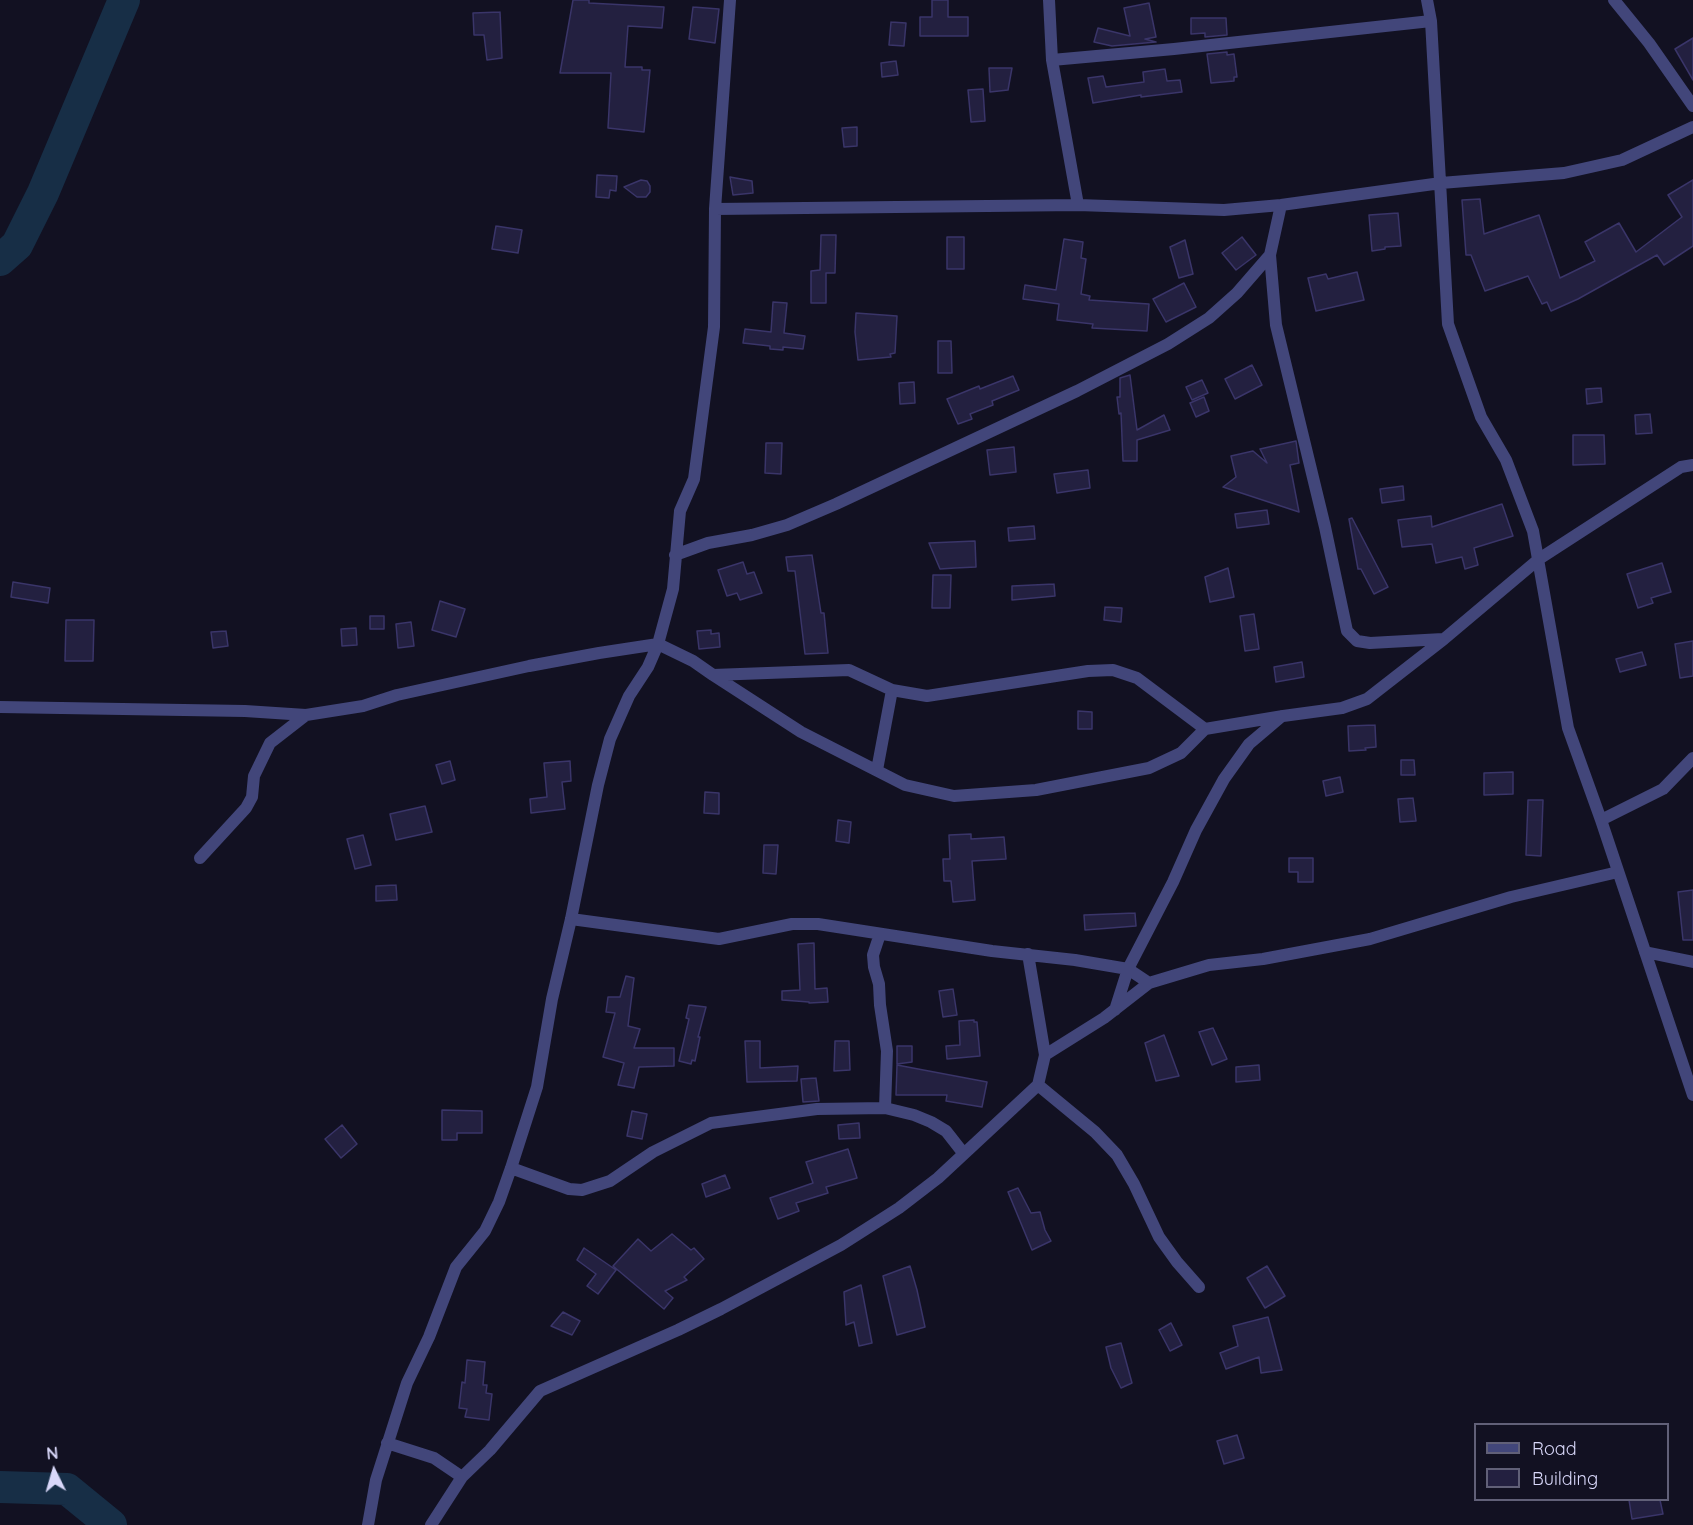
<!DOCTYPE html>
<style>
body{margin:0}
#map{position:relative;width:1693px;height:1525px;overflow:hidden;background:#121122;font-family:Quicksand,sans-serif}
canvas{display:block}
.legend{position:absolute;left:1474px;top:1423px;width:195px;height:78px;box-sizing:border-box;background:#121122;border:2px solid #616078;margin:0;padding:8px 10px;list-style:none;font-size:18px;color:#d8d7f9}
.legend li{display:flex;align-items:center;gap:12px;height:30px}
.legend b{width:30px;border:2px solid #616078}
.north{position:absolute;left:24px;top:1441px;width:60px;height:60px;-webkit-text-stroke:4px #121122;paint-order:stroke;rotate:355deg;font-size:16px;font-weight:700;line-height:24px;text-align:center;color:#d8d7f9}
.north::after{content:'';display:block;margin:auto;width:21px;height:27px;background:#d8d7f9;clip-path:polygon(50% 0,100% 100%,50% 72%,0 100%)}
</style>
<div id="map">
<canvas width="1693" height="1525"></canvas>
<ul class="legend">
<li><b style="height:8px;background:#42467a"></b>Road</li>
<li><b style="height:16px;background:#232040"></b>Building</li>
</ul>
<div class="north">N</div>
</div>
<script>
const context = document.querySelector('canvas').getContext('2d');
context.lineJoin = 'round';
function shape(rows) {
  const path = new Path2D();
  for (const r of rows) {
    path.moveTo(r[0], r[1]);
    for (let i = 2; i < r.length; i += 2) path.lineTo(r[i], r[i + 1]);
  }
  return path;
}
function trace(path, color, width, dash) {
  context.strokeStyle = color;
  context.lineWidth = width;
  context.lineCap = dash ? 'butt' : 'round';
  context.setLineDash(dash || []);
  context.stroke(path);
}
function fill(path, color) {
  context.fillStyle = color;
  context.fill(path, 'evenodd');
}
const river = shape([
 [0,260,17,245,43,193,124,0],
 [0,1487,67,1489,111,1525]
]);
const building = shape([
 [573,0,589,0,589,3,664,7,662,28,628,26,625,67,642,67,642,70,650,70,644,132,608,128,611,73,560,73,573,0],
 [932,0,948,0,948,17,968,17,968,36,920,36,920,17,932,17,932,0],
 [1149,3,1156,37,1145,39,1156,42,1112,46,1094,42,1098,28,1130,36,1124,8,1149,3],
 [693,7,719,9,715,43,689,39,693,7],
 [500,12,502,58,487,60,484,35,474,35,473,13,500,12],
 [1191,18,1226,18,1227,35,1205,37,1205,33,1191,34,1191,18],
 [891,22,906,23,904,46,889,45,891,22],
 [1693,38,1693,80,1675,49,1693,38],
 [1227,52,1227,55,1234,54,1237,77,1234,77,1234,81,1211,83,1207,54,1227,52],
 [896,61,898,75,882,77,881,63,896,61],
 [989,68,1012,68,1008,90,990,92,989,68],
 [1165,69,1167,81,1180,80,1182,92,1141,97,1141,95,1093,103,1088,78,1103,76,1106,87,1144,82,1143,72,1165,69],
 [983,89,985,121,971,122,968,90,983,89],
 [857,127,857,146,844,147,842,128,857,127],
 [597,175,617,176,616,191,610,190,609,198,596,197,597,175],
 [730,177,752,181,753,193,733,195,730,177],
 [641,180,647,181,650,186,650,192,646,197,637,197,624,187,641,180],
 [1693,180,1693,246,1664,265,1657,255,1578,299,1551,311,1547,302,1542,304,1528,276,1485,291,1471,255,1466,255,1462,200,1480,199,1484,234,1539,215,1560,278,1595,261,1585,242,1619,223,1636,252,1682,217,1668,195,1693,180],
 [1398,213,1401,246,1385,247,1385,249,1372,251,1369,215,1398,213],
 [496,226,522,230,518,253,492,249,496,226],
 [821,235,836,235,835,273,826,273,826,303,811,303,811,271,820,270,821,235],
 [947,237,964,237,964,269,947,269,947,237],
 [1242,237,1256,255,1236,270,1222,253,1242,237],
 [1064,239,1083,242,1081,258,1086,259,1081,294,1090,296,1089,300,1149,304,1147,331,1092,328,1093,324,1057,320,1059,304,1023,299,1025,285,1056,290,1064,239],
 [1185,240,1193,274,1179,278,1170,247,1185,240],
 [1357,272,1364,300,1316,311,1308,278,1326,274,1328,279,1357,272],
 [1184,283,1196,307,1166,322,1153,299,1184,283],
 [773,302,787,303,784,333,805,336,803,349,783,347,783,350,770,349,770,346,743,343,745,329,771,332,773,302],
 [856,313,897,316,895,353,890,354,891,357,858,360,855,332,856,313],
 [938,341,951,341,952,373,938,373,938,341],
 [1252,365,1262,385,1235,399,1225,379,1252,365],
 [1130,375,1137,430,1164,415,1170,430,1137,440,1137,461,1123,461,1121,413,1119,414,1117,397,1120,397,1120,378,1130,375],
 [1013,376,1019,390,992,401,993,405,970,414,972,419,958,424,947,399,979,386,980,389,1013,376],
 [1202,380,1208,393,1192,400,1186,387,1202,380],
 [914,382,915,403,900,404,899,383,914,382],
 [1601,388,1602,402,1587,404,1586,389,1601,388],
 [1204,397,1209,411,1196,417,1190,403,1204,397],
 [1650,414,1652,433,1636,434,1635,415,1650,414],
 [1573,435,1604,435,1605,464,1573,465,1573,435],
 [1296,441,1299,463,1290,465,1299,512,1223,487,1236,477,1231,456,1253,451,1267,463,1260,449,1296,441],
 [766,443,782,443,781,474,765,473,766,443],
 [1014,447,1016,472,990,475,987,450,1014,447],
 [1088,470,1090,488,1057,493,1054,474,1088,470],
 [1403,486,1404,500,1382,503,1380,489,1403,486],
 [1502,504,1513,536,1474,548,1478,565,1465,569,1462,557,1436,563,1432,544,1402,547,1398,520,1431,516,1432,527,1502,504],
 [1267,510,1269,524,1237,528,1235,514,1267,510],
 [1352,518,1388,587,1374,594,1361,569,1358,569,1349,519,1352,518],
 [1034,526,1035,539,1009,541,1008,528,1034,526],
 [975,541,976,567,955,568,940,569,929,543,975,541],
 [812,555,821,613,824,613,828,653,805,654,795,571,788,571,786,557,812,555],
 [743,562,747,574,754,572,762,593,740,600,737,593,727,596,718,570,743,562],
 [1662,563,1671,592,1651,598,1653,603,1638,608,1627,574,1662,563],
 [1228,568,1234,597,1210,602,1205,577,1228,568],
 [933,575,951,575,950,608,932,608,933,575],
 [13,582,50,588,48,603,11,597,13,582],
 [1054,584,1055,596,1012,600,1012,586,1054,584],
 [440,601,465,609,456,637,432,630,440,601],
 [1105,607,1122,608,1121,622,1104,620,1105,607],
 [1254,614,1259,649,1245,651,1240,616,1254,614],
 [370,616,384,616,384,629,370,629,370,616],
 [66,620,94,620,93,661,65,661,66,620],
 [411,622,414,646,398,648,396,624,411,622],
 [356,628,357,645,342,646,341,629,356,628],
 [711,630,711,634,719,633,720,647,699,649,697,631,711,630],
 [226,631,228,646,213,648,211,632,226,631],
 [1693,641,1693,676,1680,678,1675,644,1693,641],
 [1642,652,1646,665,1620,672,1616,659,1642,652],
 [1302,662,1304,677,1276,682,1274,667,1302,662],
 [1078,711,1092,712,1092,729,1078,729,1078,711],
 [1375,725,1376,747,1365,748,1366,750,1349,751,1348,726,1375,725],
 [1401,760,1414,760,1415,775,1401,775,1401,760],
 [450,761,455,780,442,784,436,765,450,761],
 [570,761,571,781,562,782,565,809,531,813,530,799,547,797,544,763,570,761],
 [1513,772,1513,794,1484,795,1484,773,1513,772],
 [1340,777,1343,792,1326,796,1323,781,1340,777],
 [705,792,719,793,719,814,704,813,705,792],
 [1413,798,1416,821,1400,822,1398,799,1413,798],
 [1528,800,1543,800,1541,856,1526,855,1528,800],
 [425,806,432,832,396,840,390,814,425,806],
 [838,820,851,822,849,843,836,841,838,820],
 [971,834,971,839,1004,837,1006,859,972,861,975,900,953,902,951,881,944,881,943,859,950,859,949,835,971,834],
 [363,835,371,865,355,869,347,839,363,835],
 [764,845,778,845,776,874,763,873,764,845],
 [1289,858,1313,858,1313,882,1298,882,1298,872,1289,872,1289,858],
 [396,885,397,900,376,901,376,886,396,885],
 [1693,890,1693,940,1683,940,1678,892,1693,890],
 [1135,913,1136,926,1085,930,1084,915,1135,913],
 [814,943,815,989,827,988,828,1002,809,1003,809,1002,782,1000,782,991,800,990,798,944,814,943],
 [626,976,634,978,628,1026,640,1029,634,1048,674,1048,674,1066,639,1067,634,1088,618,1085,624,1063,603,1057,615,1013,606,1012,608,997,620,997,626,976],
 [953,989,957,1015,943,1017,939,991,953,989],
 [689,1005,706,1007,698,1037,700,1037,695,1061,692,1060,691,1064,679,1061,689,1019,686,1018,689,1005],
 [974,1020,974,1022,977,1022,980,1056,947,1059,946,1046,960,1045,959,1021,974,1020],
 [1213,1028,1227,1059,1212,1065,1199,1032,1213,1028],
 [1164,1035,1179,1076,1156,1081,1145,1043,1164,1035],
 [745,1041,760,1041,760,1068,798,1066,797,1081,747,1082,745,1041],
 [835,1041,849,1041,850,1070,834,1071,835,1041],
 [897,1046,912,1046,912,1062,897,1064,897,1046],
 [897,1065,987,1082,982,1107,946,1101,947,1095,896,1095,897,1065],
 [1259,1065,1260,1080,1236,1082,1236,1067,1259,1065],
 [816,1078,819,1101,803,1102,801,1079,816,1078],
 [442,1110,482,1111,482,1133,457,1133,457,1140,442,1140,442,1110],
 [632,1111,647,1114,642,1139,627,1136,632,1111],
 [859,1123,860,1138,839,1139,838,1125,859,1123],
 [342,1125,357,1144,341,1158,325,1139,342,1125],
 [848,1149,857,1178,826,1187,828,1193,796,1203,799,1211,778,1219,770,1198,813,1183,806,1162,848,1149],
 [725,1175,730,1188,706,1197,702,1184,725,1175],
 [1018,1188,1031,1213,1040,1212,1045,1230,1051,1241,1032,1250,1008,1192,1018,1188],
 [672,1234,691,1250,694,1248,704,1259,684,1277,687,1280,665,1291,673,1298,664,1309,613,1266,638,1239,651,1251,672,1234],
 [584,1248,616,1270,598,1294,587,1286,596,1274,577,1260,584,1248],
 [910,1266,917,1290,925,1327,897,1335,883,1276,910,1266],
 [1267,1266,1285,1296,1265,1308,1247,1278,1267,1266],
 [861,1285,872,1343,859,1346,854,1322,846,1325,844,1292,861,1285],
 [563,1312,580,1321,572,1335,551,1326,563,1312],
 [1268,1317,1282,1370,1261,1373,1259,1357,1226,1369,1220,1353,1238,1346,1233,1326,1268,1317],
 [1171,1323,1182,1345,1170,1351,1159,1330,1171,1323],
 [1121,1343,1132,1383,1121,1388,1111,1368,1106,1347,1121,1343],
 [467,1360,485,1362,483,1385,487,1385,486,1393,492,1394,489,1420,465,1417,467,1409,459,1408,462,1382,465,1383,467,1360],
 [1237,1435,1244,1458,1224,1464,1217,1441,1237,1435],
 [1629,1500,1660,1500,1663,1514,1632,1519,1629,1500]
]);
const street = shape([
 [1049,0,1052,60,1078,205],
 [1427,0,1431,21,1448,324,1481,417,1506,460,1533,531,1568,728,1601,820,1693,1095],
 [1614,0,1649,43,1693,106],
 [1052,60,1174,49,1431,21],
 [1281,205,1270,255,1276,325,1325,527,1347,631,1357,641,1370,643,1443,639],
 [715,209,1078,205,1224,210,1281,205,1441,183,1564,173,1622,160,1693,127],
 [675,555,708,543,752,535,787,525,836,504,1077,391,1168,344,1209,318,1237,293,1270,255],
 [713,675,801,732,905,785,954,796,1036,790,1149,768,1181,753,1205,729],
 [0,707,245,711,306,715,363,706,397,695,529,666,599,653,658,644,693,661,713,675,849,670,892,690,927,696,1088,671,1113,670,1137,678,1205,729,1283,716,1342,708,1367,699,1444,639,1539,559,1681,467,1693,465],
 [877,770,892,690],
 [1601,820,1663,789,1693,758],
 [200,858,246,808,252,797,254,776,270,743,306,715],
 [571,919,719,939,792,924,818,924,992,951,1075,960,1128,969,1149,983],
 [880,934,873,955,874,967,879,984,880,1005,887,1051,885,1108],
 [1645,952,1693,962],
 [1028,954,1045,1055],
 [1115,1010,1128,969,1173,882,1196,830,1224,779,1249,744,1282,716],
 [1038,1085,1095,1132,1117,1155,1134,1184,1159,1237,1177,1262,1199,1287],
 [511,1168,569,1189,582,1190,610,1181,653,1152,711,1123,817,1109,885,1108,914,1115,931,1122,946,1131,964,1154],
 [387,1443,434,1458,462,1477],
 [368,1525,376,1480,407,1383,429,1337,456,1267,485,1231,499,1202,511,1168,537,1087,552,999,571,919,598,785,610,739,629,696,648,667,658,644,673,589,680,511,694,479,714,327,715,209,730,0],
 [431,1525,462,1477,490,1450,540,1391,678,1330,721,1309,841,1245,899,1208,938,1178,1038,1085,1045,1055,1104,1018,1149,983,1209,965,1263,959,1370,939,1511,897,1618,872]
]);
trace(river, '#172e46', 32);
fill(building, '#232040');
trace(building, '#3a3569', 1.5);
trace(street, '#42467a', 12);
</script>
